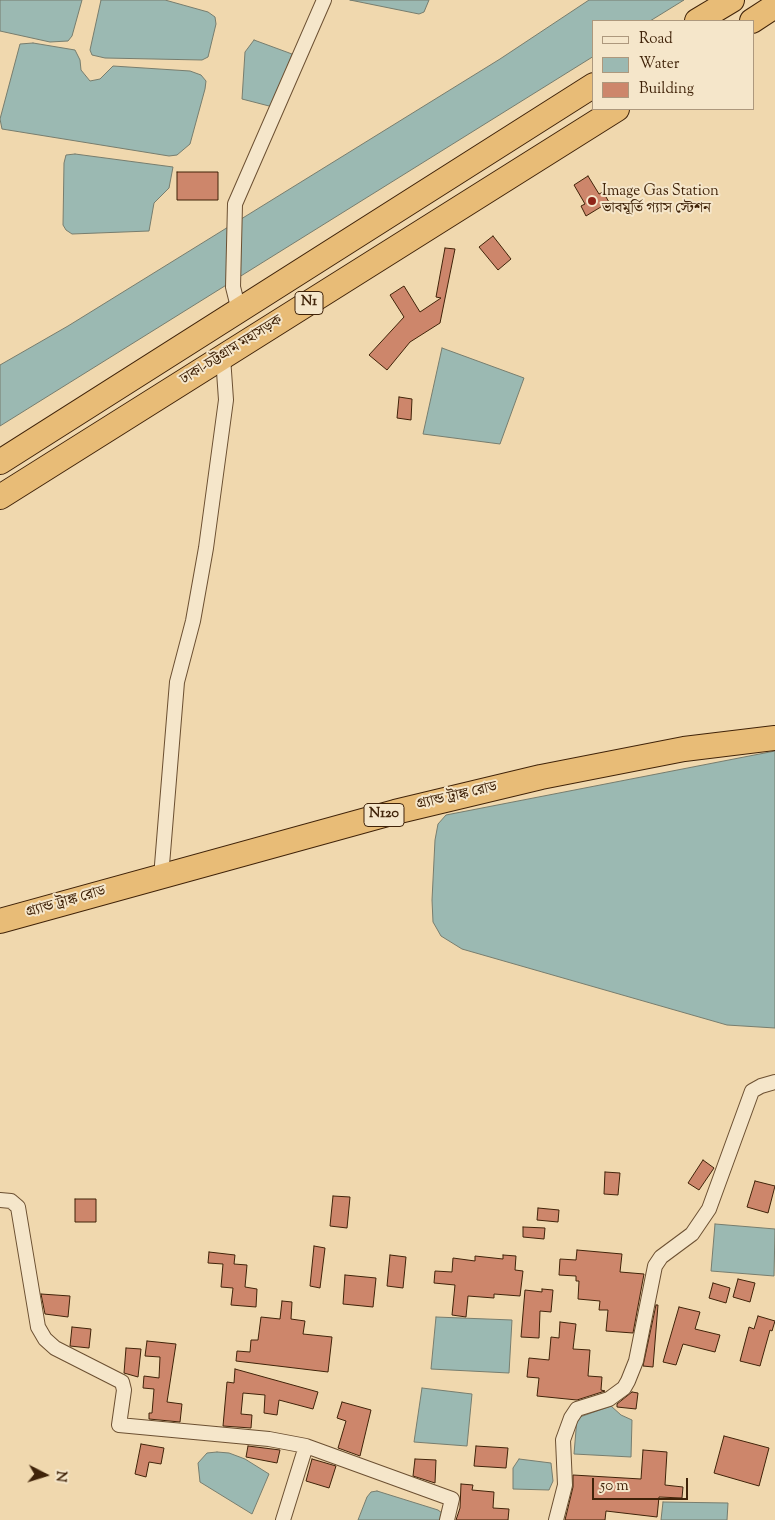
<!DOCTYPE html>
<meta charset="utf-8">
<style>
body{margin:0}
#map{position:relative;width:775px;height:1520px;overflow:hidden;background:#f0d8ae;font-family:"Sorts Mill Goudy",serif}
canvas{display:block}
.legend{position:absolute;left:592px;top:20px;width:162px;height:90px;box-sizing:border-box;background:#f5e6ca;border:1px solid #ad987d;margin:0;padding:6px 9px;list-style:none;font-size:15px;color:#402309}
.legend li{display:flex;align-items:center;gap:10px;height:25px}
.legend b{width:25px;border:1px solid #ad987d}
.north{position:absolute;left:20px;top:1450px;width:50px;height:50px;-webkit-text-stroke:4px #f5e6ca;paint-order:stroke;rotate:95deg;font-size:14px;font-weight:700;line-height:20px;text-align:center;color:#402309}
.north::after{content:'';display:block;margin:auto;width:18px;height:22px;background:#402309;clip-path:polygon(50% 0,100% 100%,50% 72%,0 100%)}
.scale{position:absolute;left:592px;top:1478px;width:96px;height:22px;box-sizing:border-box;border:2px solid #402309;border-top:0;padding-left:6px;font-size:15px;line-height:18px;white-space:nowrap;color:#402309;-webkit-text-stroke:4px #f5e6ca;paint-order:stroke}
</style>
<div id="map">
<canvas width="775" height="1520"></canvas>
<ul class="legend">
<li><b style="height:6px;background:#f5e6ca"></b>Road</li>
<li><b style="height:14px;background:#9bb9b2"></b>Water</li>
<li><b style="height:14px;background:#cd866b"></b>Building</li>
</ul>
<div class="north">N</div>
<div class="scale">50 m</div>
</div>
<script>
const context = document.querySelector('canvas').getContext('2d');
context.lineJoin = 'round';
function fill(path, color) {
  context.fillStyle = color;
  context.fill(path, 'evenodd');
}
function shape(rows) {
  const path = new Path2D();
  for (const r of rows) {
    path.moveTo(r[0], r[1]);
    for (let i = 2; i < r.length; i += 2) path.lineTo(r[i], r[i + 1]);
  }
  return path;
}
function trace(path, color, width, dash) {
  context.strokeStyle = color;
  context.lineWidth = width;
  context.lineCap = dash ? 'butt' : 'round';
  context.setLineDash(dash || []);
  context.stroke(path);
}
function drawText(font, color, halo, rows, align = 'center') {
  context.font = font + ' "Sorts Mill Goudy","Noto Serif Bengali",serif';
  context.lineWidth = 4;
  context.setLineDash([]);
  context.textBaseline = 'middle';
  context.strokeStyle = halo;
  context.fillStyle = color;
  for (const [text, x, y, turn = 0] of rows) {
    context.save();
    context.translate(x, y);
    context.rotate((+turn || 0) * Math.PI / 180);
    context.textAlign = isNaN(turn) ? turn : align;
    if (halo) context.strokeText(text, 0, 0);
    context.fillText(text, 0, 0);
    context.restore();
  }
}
const water = shape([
 [0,0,82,0,72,36,68,41,50,42,0,31,0,0],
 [101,0,165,0,208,12,215,17,216,24,208,57,202,60,105,58,92,55,90,50,101,0],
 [350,0,429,0,424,12,419,14,350,0],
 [589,0,684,0,650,21,594,21,594,56,0,426,0,365,68,326,500,59,589,0],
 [254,40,292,54,273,107,242,99,245,52,254,40],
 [33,43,75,50,80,60,81,70,90,81,100,79,113,66,190,71,201,75,206,81,205,89,190,144,177,155,169,156,2,129,0,119,20,44,33,43],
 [75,154,173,167,169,188,154,203,149,231,72,234,66,230,63,225,64,163,66,155,75,154],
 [442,348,524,378,500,444,423,434,442,348],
 [775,751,775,1028,727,1025,462,949,441,936,433,922,432,900,435,840,438,824,446,815,775,751],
 [715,1224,775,1229,774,1276,711,1271,715,1224],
 [436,1317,512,1320,509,1373,431,1369,436,1317],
 [422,1388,472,1394,467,1446,414,1442,422,1388],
 [611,1406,621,1415,632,1420,631,1457,574,1454,577,1418,611,1406],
 [217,1452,229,1453,245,1459,269,1474,252,1514,200,1482,198,1463,207,1453,217,1452],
 [519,1459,551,1463,553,1481,549,1490,513,1489,513,1468,519,1459],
 [377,1491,438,1510,442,1513,443,1520,358,1520,367,1497,371,1492,377,1491],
 [663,1502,728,1503,727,1520,661,1520,663,1502]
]);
const building = shape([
 [177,172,218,172,218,200,177,200,177,172],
 [588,176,599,194,603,192,609,202,586,216,581,206,585,204,574,185,588,176],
 [493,236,511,259,498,270,479,247,493,236],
 [445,248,455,249,440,323,410,342,387,370,369,355,404,317,390,295,404,286,420,312,441,298,436,297,445,248],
 [399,397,412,399,411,420,397,418,399,397],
 [703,1160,714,1168,699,1190,688,1183,703,1160],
 [605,1172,620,1173,618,1195,604,1194,605,1172],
 [755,1181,775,1186,768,1213,747,1207,755,1181],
 [333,1196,350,1197,347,1228,330,1226,333,1196],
 [75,1199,96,1199,96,1222,75,1222,75,1199],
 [538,1208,559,1210,558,1222,537,1220,538,1208],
 [523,1227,545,1228,544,1239,523,1237,523,1227],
 [314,1246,325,1248,320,1288,310,1286,314,1246],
 [577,1250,622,1254,620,1272,644,1274,633,1333,606,1331,608,1310,599,1310,600,1301,578,1299,579,1281,576,1281,576,1276,559,1275,560,1259,576,1260,577,1250],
 [209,1252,235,1255,234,1264,247,1265,245,1287,257,1289,256,1307,231,1305,233,1288,221,1287,223,1264,208,1263,209,1252],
 [390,1255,406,1257,403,1288,387,1286,390,1255],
 [503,1255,516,1256,515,1270,523,1271,520,1296,494,1294,494,1298,468,1296,466,1317,452,1315,455,1285,434,1283,435,1271,452,1272,453,1258,475,1261,475,1256,503,1259,503,1255],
 [345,1275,376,1278,373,1307,343,1304,345,1275],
 [738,1279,755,1283,750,1302,733,1297,738,1279],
 [713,1283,730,1288,726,1303,709,1298,713,1283],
 [542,1289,553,1290,551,1312,540,1311,539,1338,521,1337,525,1290,542,1292,542,1289],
 [41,1294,70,1296,68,1317,45,1314,41,1294],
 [282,1301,292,1302,291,1319,305,1321,303,1334,332,1337,328,1372,236,1361,237,1351,250,1352,251,1340,258,1340,261,1317,280,1319,282,1301],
 [656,1305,658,1305,653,1367,643,1366,656,1305],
 [679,1307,700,1312,695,1329,720,1335,715,1352,683,1344,676,1365,663,1362,679,1307],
 [758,1316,775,1321,772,1331,770,1330,760,1366,740,1361,749,1327,754,1329,758,1316],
 [560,1322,576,1324,573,1349,590,1350,588,1376,602,1377,601,1390,605,1391,577,1400,537,1396,539,1378,527,1377,529,1358,549,1360,551,1337,559,1338,560,1322],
 [72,1327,91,1329,89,1348,70,1346,72,1327],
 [147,1341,176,1344,167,1402,182,1404,180,1422,149,1419,149,1413,152,1413,154,1389,143,1388,144,1376,159,1378,160,1357,145,1356,147,1341],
 [126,1348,141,1349,138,1377,124,1373,126,1348],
 [235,1369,318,1392,313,1409,279,1400,277,1415,264,1413,265,1395,243,1393,241,1414,252,1415,251,1428,223,1426,227,1382,234,1383,235,1369],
 [632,1392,638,1393,636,1409,617,1407,617,1404,632,1392],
 [342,1402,371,1410,360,1456,338,1448,346,1421,337,1418,342,1402],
 [724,1436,769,1448,759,1486,714,1473,724,1436],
 [141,1444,164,1448,161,1464,149,1462,146,1477,135,1474,141,1444],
 [248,1446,280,1450,277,1463,246,1457,248,1446],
 [476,1446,508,1448,506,1468,474,1466,476,1446],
 [643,1450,667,1452,665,1485,683,1487,682,1498,659,1497,657,1517,606,1511,605,1520,565,1520,573,1487,573,1475,641,1479,643,1450],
 [312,1459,336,1466,329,1488,306,1481,312,1459],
 [415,1459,436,1460,435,1483,413,1476,415,1459],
 [461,1484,473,1485,472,1490,494,1492,493,1508,509,1509,508,1520,456,1520,460,1508,461,1484]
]);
const street = shape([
 [239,311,233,287,235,204,324,0],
 [161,877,177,682,193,621,206,548,226,400,223,357],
 [0,1200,11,1201,18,1207,38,1327,45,1339,55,1348,122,1382,124,1390,119,1425,269,1439,306,1446,283,1520],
 [306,1446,452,1499,447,1520],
 [556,1520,565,1485,563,1440,571,1418,577,1409,609,1399,624,1388,628,1381,636,1361,655,1266,661,1257,692,1234,709,1209,752,1091,761,1086,775,1082]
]);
const highway = shape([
 [697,21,732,0],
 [752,21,775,6],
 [0,462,594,85],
 [0,497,617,109],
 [0,921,395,812,541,777,684,749,775,738]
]);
const markers = [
 [592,201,5,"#8f2418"]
];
const shields = [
 [309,303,28],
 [384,815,40]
];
const shieldNames = [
 ["N1",309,303],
 ["N120",384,815]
];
const poiNames = [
 ["Image Gas Station",602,192],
 ["ভাবমূর্তি গ্যাস স্টেশন",602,209]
];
const streetNames = [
 ["ঢাকা-চট্টগ্রাম মহাসড়ক",232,351,-32],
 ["গ্র্যান্ড ট্রাঙ্ক রোড",457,797,-13],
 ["গ্র্যান্ড ট্রাঙ্ক রোড",66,903,-16]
];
fill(water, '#9bb9b2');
trace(water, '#777d6e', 1);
fill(building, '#cd866b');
trace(building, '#402309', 1);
trace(street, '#6c5032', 16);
trace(highway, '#402309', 26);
trace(street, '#f5e6ca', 14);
trace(highway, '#e8bc77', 24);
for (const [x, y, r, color] of markers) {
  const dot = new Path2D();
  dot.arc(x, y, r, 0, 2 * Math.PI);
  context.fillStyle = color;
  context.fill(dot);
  trace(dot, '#f5e6ca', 2);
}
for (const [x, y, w] of shields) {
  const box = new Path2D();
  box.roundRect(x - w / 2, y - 11.5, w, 23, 4);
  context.fillStyle = '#f5e6ca';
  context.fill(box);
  trace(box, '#402309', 1);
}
drawText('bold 14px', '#402309', null, shieldNames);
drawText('15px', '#402309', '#f5e6ca', poiNames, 'left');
drawText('15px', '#402309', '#f5e6ca', streetNames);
</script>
